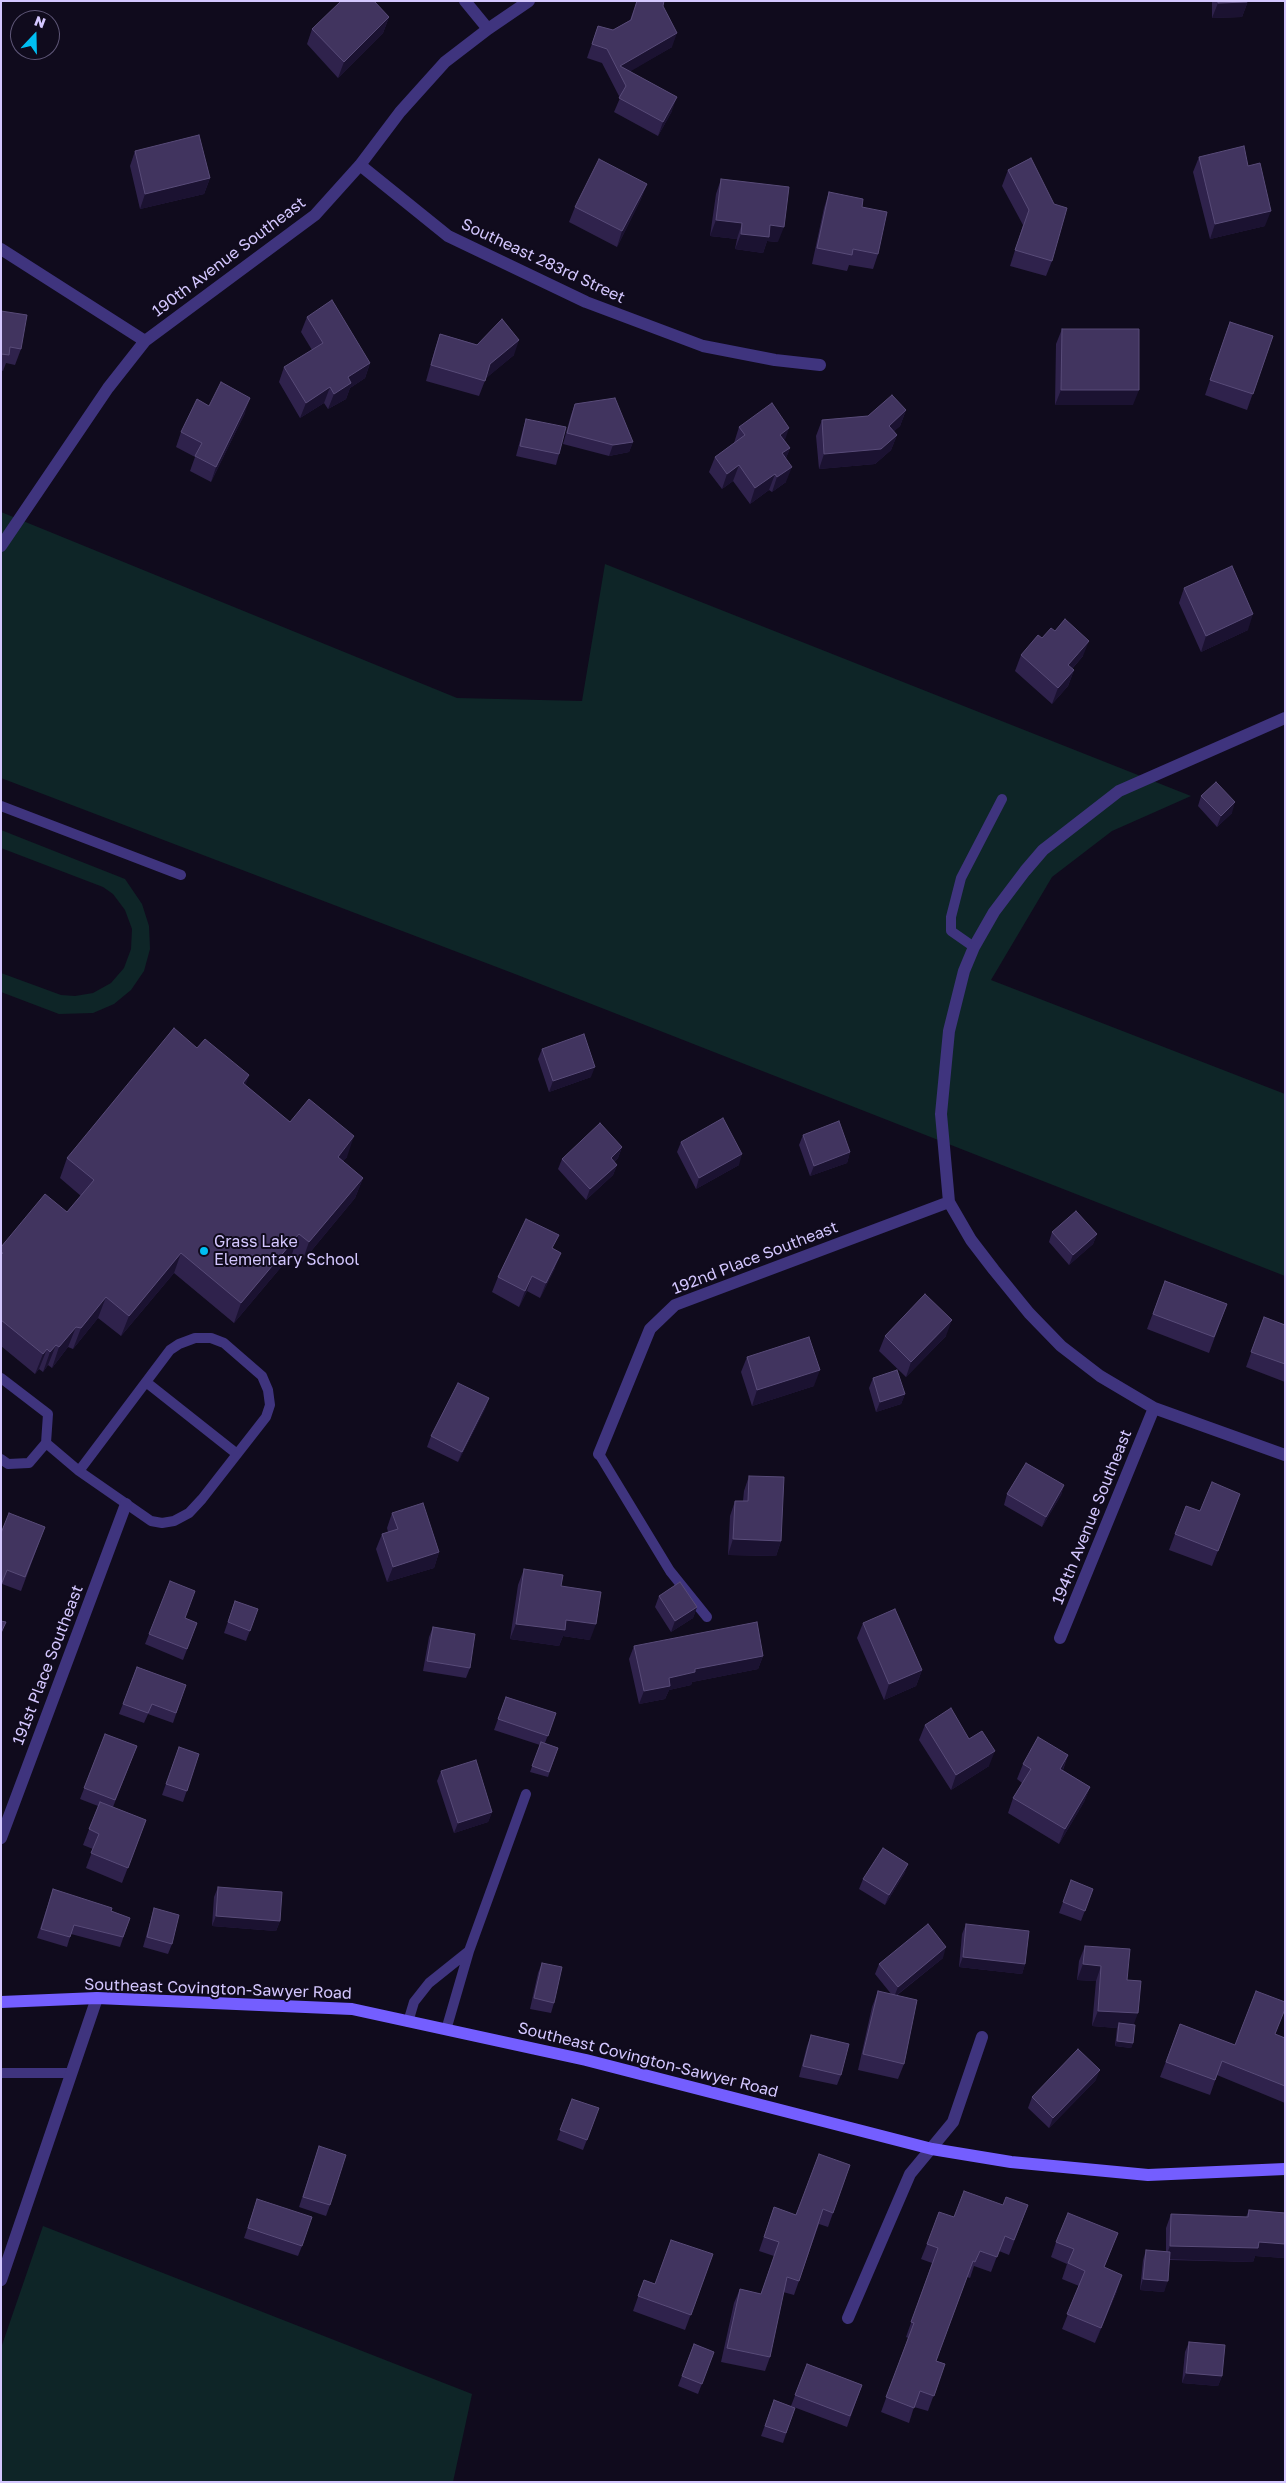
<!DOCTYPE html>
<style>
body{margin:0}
#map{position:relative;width:1286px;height:2483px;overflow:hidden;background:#100b1d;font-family:"Golos Text",sans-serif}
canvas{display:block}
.frame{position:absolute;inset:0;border:2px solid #d4c7ff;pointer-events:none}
.north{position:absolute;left:10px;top:10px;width:50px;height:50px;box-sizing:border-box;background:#100b1d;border:1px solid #5e5677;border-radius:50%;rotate:21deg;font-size:14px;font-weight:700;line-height:20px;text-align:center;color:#d4c7ff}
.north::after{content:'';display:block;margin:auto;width:18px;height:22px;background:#00bef2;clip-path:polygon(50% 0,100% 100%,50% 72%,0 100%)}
</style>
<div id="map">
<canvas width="1286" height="2483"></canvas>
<div class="frame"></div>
<div class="north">N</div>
</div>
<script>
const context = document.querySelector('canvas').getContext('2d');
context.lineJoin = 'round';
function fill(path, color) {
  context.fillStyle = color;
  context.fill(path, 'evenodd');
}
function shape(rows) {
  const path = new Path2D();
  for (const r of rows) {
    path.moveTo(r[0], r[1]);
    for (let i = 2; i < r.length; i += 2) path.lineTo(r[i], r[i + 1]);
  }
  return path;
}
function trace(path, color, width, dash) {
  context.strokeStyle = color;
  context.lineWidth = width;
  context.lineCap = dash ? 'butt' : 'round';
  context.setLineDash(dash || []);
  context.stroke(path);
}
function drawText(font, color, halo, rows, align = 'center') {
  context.font = font + ' "Golos Text",sans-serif';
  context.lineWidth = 4;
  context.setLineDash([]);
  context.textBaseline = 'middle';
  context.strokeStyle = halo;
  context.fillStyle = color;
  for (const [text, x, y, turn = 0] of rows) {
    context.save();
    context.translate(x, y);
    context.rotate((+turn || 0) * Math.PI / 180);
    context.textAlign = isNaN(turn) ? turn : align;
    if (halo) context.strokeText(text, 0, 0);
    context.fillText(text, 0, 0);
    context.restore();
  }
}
const green = shape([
 [1,512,457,698,582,701,605,564,1191,796,1112,831,1052,877,991,980,1285,1094,1285,1276,515,974,1,778],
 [1,830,125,879,142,904,149,926,150,949,144,971,131,990,114,1004,93,1013,59,1014,1,992,1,973,61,995,75,996,93,993,111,983,124,968,131,949,132,929,125,910,113,894,103,887,1,848],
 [43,2226,472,2394,453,2482,1,2482,1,2348]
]);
const lane = shape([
 [1,806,181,875],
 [974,947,951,931,951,917,961,878,1002,799],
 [1,1378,48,1414,46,1443,29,1463,8,1464,1,1459],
 [146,1382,237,1454],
 [46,1443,79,1471,151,1521,162,1523,174,1521,189,1513,202,1499,266,1417,270,1405,268,1390,262,1376,224,1343,211,1338,195,1338,179,1344,170,1350,79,1471],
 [599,1454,670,1571,707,1617],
 [469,1951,526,1794],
 [408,2022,414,2002,429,1983,469,1951,446,2030],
 [1,2073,72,2073]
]);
const street = shape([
 [465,1,488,29],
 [360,165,448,236,586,302,703,346,775,360,820,365],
 [1,249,145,341],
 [1,546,108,388,145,341,315,215,360,165,400,112,445,62,488,29,529,1],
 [1285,718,1119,791,1043,850,1025,871,994,912,974,947,964,971,949,1031,941,1114,949,1202,971,1240,994,1270,1029,1313,1061,1346,1100,1376,1154,1408,1285,1455],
 [599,1454,650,1329,675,1305,949,1202],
 [1060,1638,1154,1408],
 [1,1838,126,1504],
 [1,2280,97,1998],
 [848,2318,910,2174,953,2122,982,2037]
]);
const secondary = shape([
 [1,2002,97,1998,352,2009,586,2060,932,2149,1011,2162,1148,2175,1285,2169]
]);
const wall = shape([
 [637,1,664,1,663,6,672,47,630,71,672,111,658,136,614,112,620,98,602,63,587,58,598,26,613,30,630,20],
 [1212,1,1248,1,1242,17,1212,18],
 [389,17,383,33,338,78,307,44,312,29],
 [135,151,210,178,204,194,140,209,130,166],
 [1199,157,1248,166,1265,226,1210,239,1193,172],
 [1031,158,1052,261,1046,276,1010,266,1023,225,1002,186,1008,170],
 [721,179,778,242,767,241,763,253,735,249,737,239,710,236,716,194],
 [647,184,641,199,617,247,569,222,575,207],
 [829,192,862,207,878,254,873,269,849,265,847,271,812,264,824,208],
 [1,311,21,349,15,365,6,363,3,371,1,370],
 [307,317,370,363,365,378,350,388,346,399,328,409,324,403,300,418,279,382,284,367,312,350,301,332],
 [1230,322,1273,336,1247,410,1205,395],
 [1062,329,1133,405,1055,405,1056,344],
 [440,334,514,355,486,378,479,396,426,381,435,349],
 [575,404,633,442,629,452,609,456,563,444,571,415],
 [906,410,900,426,894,431,897,435,891,450,875,464,819,469,816,436,822,420,868,416],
 [245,413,211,482,190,471,195,457,176,447,181,432],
 [526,419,559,454,556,465,516,456,523,429],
 [739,427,785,441,790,448,786,458,786,482,772,492,769,490,750,504,733,481,722,489,709,472,715,457,734,443],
 [1184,588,1248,630,1201,652,1179,603],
 [1042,638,1083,656,1072,669,1074,670,1068,686,1052,704,1015,671,1021,655],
 [1201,796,1232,813,1217,827,1198,806],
 [197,1048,245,1085,290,1122,347,1157,343,1161,363,1178,355,1198,302,1262,292,1254,234,1323,174,1273,121,1336,98,1318,73,1349,68,1347,52,1368,48,1365,43,1372,39,1369,35,1374,1,1346,1,1247,67,1212,81,1196,60,1178,67,1158],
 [542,1049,591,1077,549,1092,538,1059],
 [803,1135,850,1152,847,1163,810,1176,799,1145],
 [681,1142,739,1165,696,1189,677,1152],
 [622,1147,618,1158,614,1162,617,1165,613,1175,586,1200,558,1169,562,1159],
 [1052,1232,1097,1234,1093,1244,1069,1265,1049,1242],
 [554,1249,555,1268,540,1298,527,1291,519,1307,492,1292,498,1277],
 [1165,1281,1227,1304,1209,1353,1147,1329],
 [1264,1317,1285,1325,1285,1382,1246,1367],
 [885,1336,946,1336,906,1377,879,1351],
 [747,1357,814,1386,752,1406,741,1372],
 [873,1378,905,1394,901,1404,876,1412,869,1388],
 [489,1398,485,1409,458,1462,427,1447,431,1436],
 [749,1476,781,1541,776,1556,728,1555,730,1516,735,1501,743,1501,744,1491],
 [1064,1485,1061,1495,1042,1527,1004,1505,1007,1494],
 [1240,1494,1212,1566,1169,1550,1175,1534,1200,1511],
 [392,1513,439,1552,434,1568,387,1582,376,1549,382,1534,388,1532,387,1528],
 [45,1527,21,1591,2,1584,1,1533],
 [524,1569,561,1586,590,1640,563,1636,559,1646,510,1639,518,1585],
 [659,1596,697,1607,693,1618,671,1632,655,1607],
 [235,1601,258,1609,246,1641,224,1633],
 [185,1618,197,1623,183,1660,145,1644,149,1634],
 [863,1623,922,1670,916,1686,884,1700,857,1638],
 [433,1627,470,1668,466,1678,423,1671,429,1637],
 [634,1646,763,1656,758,1669,692,1682,691,1685,669,1690,665,1699,639,1704,629,1659],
 [137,1667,186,1685,173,1723,148,1714,144,1723,119,1714],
 [506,1697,556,1713,545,1743,558,1748,548,1777,530,1772,540,1745,494,1730],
 [925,1725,969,1739,989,1766,951,1790,919,1740],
 [105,1734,137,1746,113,1807,146,1820,122,1883,86,1868,93,1849,83,1845,98,1806,80,1799],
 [179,1747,199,1754,183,1802,162,1795],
 [1068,1755,1063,1770,1090,1787,1084,1802,1059,1844,1008,1813,1013,1798,1022,1783,1017,1779,1023,1764],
 [441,1771,492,1812,488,1822,454,1833,437,1781],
 [908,1864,904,1874,885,1905,859,1889,863,1879],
 [1071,1880,1093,1889,1081,1921,1059,1913],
 [218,1887,280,1921,276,1931,212,1926,214,1897],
 [53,1889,130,1918,120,1947,71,1934,67,1947,37,1938],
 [154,1908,172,1944,168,1954,143,1947,151,1919],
 [966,1924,1025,1964,1022,1974,959,1967,962,1934],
 [1085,1946,1127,1980,1134,2025,1133,2043,1131,2048,1115,2046,1117,2028,1092,2026,1096,1981,1077,1980,1079,1961],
 [943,1958,896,1996,904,2064,898,2079,858,2070,872,2007,878,1991,892,1995,875,1974,879,1964],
 [542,1963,554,2003,551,2013,530,2009,538,1973],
 [1180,2024,1235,2045,1275,2034,1285,2038,1285,2103,1217,2075,1210,2095,1160,2077],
 [811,2035,841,2075,837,2085,799,2077,807,2046],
 [1096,2080,1049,2128,1028,2108,1032,2097],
 [572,2099,599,2108,583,2150,557,2140],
 [319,2146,330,2205,326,2216,299,2207],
 [850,2165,828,2227,819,2224,794,2295,783,2292,770,2357,765,2371,721,2362,734,2303,740,2289,761,2294,774,2256,759,2251,774,2207,796,2215],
 [1003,2205,1028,2205,1009,2255,999,2251,991,2272,974,2266,970,2278,967,2277,936,2361,945,2364,928,2411,914,2407,909,2423,881,2412,908,2338,906,2337,932,2263,921,2259,927,2244,954,2217],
 [254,2209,302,2246,298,2256,244,2238],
 [1249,2210,1285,2213,1285,2258,1255,2256,1253,2262,1170,2260,1164,2292,1140,2290,1143,2260,1146,2250,1166,2252,1166,2228,1171,2214,1246,2217],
 [1056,2242,1112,2248,1104,2268,1117,2291,1095,2343,1062,2329,1079,2286,1062,2279,1067,2264,1051,2257],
 [713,2254,685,2330,633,2311,644,2280,655,2284],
 [1189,2342,1222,2376,1218,2386,1182,2383,1185,2352],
 [694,2344,714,2352,698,2394,678,2386],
 [807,2364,862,2385,847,2427,791,2406],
 [774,2400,795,2408,783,2443,761,2436]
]);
const shadedWall = shape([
 [1248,1,1242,17,1212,18,1218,3],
 [389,17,383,33,338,78,344,62],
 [677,33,672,47,621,77,620,66],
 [677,97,672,111,658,136,663,122],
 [210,178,204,194,140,209,145,194],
 [647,184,641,199,617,247,622,231],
 [1271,211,1265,226,1210,239,1215,224],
 [716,220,742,223,737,239,710,236],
 [770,225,784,227,778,242,767,241,763,253,735,249,741,234],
 [519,340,514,355,484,380,490,364],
 [370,363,365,378,350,388,346,399,328,409,334,394,348,377],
 [330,387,324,403,300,418,306,403],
 [1061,390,1139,390,1133,405,1055,405],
 [250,398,245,413,211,482,216,467],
 [906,410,900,426,883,441,889,426],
 [789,428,784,443,780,435],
 [897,435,891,450,875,464,819,469,824,454],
 [633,442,629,452,609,456,613,445],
 [790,448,784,463,782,453],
 [739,465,733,481,722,489,727,474],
 [792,467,786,482,772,492,777,477],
 [775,474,769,490,750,504,755,488],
 [1253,614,1248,630,1201,652,1206,636],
 [1089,641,1083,656,1062,680,1068,665],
 [1074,670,1068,686,1052,704,1058,688],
 [1235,802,1232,813,1217,827,1221,816],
 [595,1067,591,1077,549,1092,553,1081],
 [249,1075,242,1096,243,1083],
 [354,1136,347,1157,330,1177,338,1157],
 [622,1147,618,1158,607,1168,611,1158],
 [850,1152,847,1163,810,1176,814,1166],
 [742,1154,739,1165,696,1189,699,1178],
 [617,1165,613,1175,586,1200,590,1189],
 [363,1178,355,1198,302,1262,309,1242],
 [299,1234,292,1254,234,1323,241,1303],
 [1097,1234,1093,1244,1069,1265,1073,1255],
 [181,1253,174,1273,121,1336,129,1316],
 [561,1253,555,1268,540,1298,546,1283],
 [532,1276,527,1291,519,1307,525,1291],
 [106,1297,98,1318,73,1349,81,1328],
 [952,1320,946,1336,906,1377,911,1362],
 [76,1327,68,1347,52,1368,59,1347],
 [56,1345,48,1365,43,1372,50,1352],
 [47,1349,39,1369,35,1374,43,1354],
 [820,1370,814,1386,752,1406,757,1390],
 [905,1394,901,1404,876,1412,880,1402],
 [489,1398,485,1409,458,1462,462,1452],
 [1064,1485,1061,1495,1042,1527,1046,1517],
 [1240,1494,1235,1509,1212,1566,1218,1551],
 [733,1539,781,1541,776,1556,728,1555],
 [439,1552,434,1568,387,1582,393,1567],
 [697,1607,693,1618,671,1632,675,1621],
 [566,1620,596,1624,590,1640,563,1636,559,1646,510,1639,516,1624],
 [763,1656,758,1669,692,1682,691,1685,669,1690,665,1699,639,1704,644,1691,669,1678,695,1669],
 [922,1670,916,1686,884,1700,889,1684],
 [995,1751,989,1766,951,1790,956,1775],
 [1068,1755,1062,1771,1060,1769],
 [1090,1787,1084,1802,1059,1844,1065,1829],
 [492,1812,488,1822,454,1833,458,1823],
 [908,1864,904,1874,885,1905,889,1895],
 [216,1916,280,1921,276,1931,212,1926],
 [946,1947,943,1958,894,1997,898,1987],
 [963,1957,1025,1964,1022,1974,959,1967],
 [1083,1964,1101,1966,1096,1981,1077,1980],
 [1098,2011,1138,2013,1132,2029,1119,2023,1117,2028,1092,2026],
 [1117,2041,1133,2043,1131,2048,1115,2046],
 [1100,2070,1096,2080,1049,2128,1053,2118],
 [1259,2242,1285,2244,1285,2258,1255,2256,1253,2262,1165,2259,1170,2246],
 [1122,2275,1117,2291,1095,2343,1101,2328],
 [1143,2279,1168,2281,1164,2292,1140,2290],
 [1186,2373,1222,2376,1218,2386,1182,2383]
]);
const building = shape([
 [341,1,374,1,389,17,344,62,312,29,341,1],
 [637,1,664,1,663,6,677,33,620,66,677,97,663,122,619,98,626,86,607,49,592,44,598,26,613,30,631,20,637,1],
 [1218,1,1247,1,1247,2,1218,3,1218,1],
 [199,135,210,178,145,194,135,151,199,135],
 [1244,146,1248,166,1260,163,1271,211,1215,224,1199,157,1244,146],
 [1031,158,1054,204,1067,208,1052,261,1015,250,1029,210,1008,170,1031,158],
 [599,159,647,184,622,231,575,207,599,159],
 [721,179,789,187,784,227,770,225,769,237,741,234,742,223,716,220,721,179],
 [829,192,863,199,862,207,887,212,878,254,853,249,852,255,817,248,829,192],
 [332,300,370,363,348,377,351,383,334,394,330,387,306,403,284,367,323,343,307,317,332,300],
 [1,311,27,315,21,349,10,347,9,355,1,354,1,311],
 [502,319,519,340,490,364,485,381,431,365,440,334,477,345,502,319],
 [1230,322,1273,336,1253,394,1210,380,1230,322],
 [1062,329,1139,329,1139,390,1061,390,1062,329],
 [221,382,250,398,216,467,195,456,202,443,181,432,197,399,209,406,221,382],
 [892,395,906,410,889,426,897,435,881,449,824,454,822,420,868,416,892,395],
 [615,398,633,442,613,445,567,433,575,404,615,398],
 [772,403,789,428,780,435,790,448,782,453,792,467,777,477,775,474,755,488,739,465,727,474,715,457,745,435,739,427,772,403],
 [526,419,566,427,559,454,520,446,526,419],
 [1232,566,1253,614,1206,636,1184,588,1232,566],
 [1065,619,1089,641,1068,665,1074,670,1058,688,1021,655,1038,635,1042,638,1051,628,1055,631,1065,619],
 [1216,782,1235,802,1221,816,1201,796,1216,782],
 [174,1028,197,1048,205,1039,249,1075,243,1083,290,1122,309,1099,354,1136,338,1157,363,1178,309,1242,299,1234,241,1303,181,1253,129,1316,106,1297,81,1328,76,1327,59,1347,56,1345,50,1352,47,1349,43,1354,1,1320,1,1255,3,1253,1,1252,1,1247,45,1194,67,1212,94,1180,67,1158,174,1028],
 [584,1034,595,1067,553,1081,542,1049,584,1034],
 [723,1118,742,1154,699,1178,681,1142,723,1118],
 [839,1121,850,1152,814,1166,803,1135,839,1121],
 [600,1123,622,1147,611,1158,617,1165,590,1189,562,1159,600,1123],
 [1076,1211,1097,1234,1073,1255,1052,1232,1076,1211],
 [526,1219,559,1235,552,1248,561,1253,546,1283,532,1276,525,1291,498,1277,526,1219],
 [1165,1281,1227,1304,1214,1337,1153,1314,1165,1281],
 [925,1294,952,1320,911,1362,885,1336,925,1294],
 [1264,1317,1285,1325,1285,1364,1251,1352,1264,1317],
 [809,1337,820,1370,757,1390,747,1357,809,1337],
 [897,1370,905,1394,880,1402,873,1378,897,1370],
 [458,1383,489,1398,462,1452,431,1436,458,1383],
 [1026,1463,1064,1485,1046,1517,1007,1494,1026,1463],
 [749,1476,784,1477,781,1541,733,1539,735,1501,748,1501,749,1476],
 [1212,1482,1240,1494,1218,1551,1175,1534,1186,1506,1200,1511,1212,1482],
 [423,1503,439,1552,393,1567,382,1534,398,1529,392,1513,423,1503],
 [9,1513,45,1527,25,1577,7,1570,1,1585,1,1533,9,1513],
 [524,1569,563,1575,561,1586,601,1592,596,1624,566,1620,565,1630,516,1624,524,1569],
 [170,1581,195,1591,185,1618,197,1623,187,1649,149,1634,170,1581],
 [680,1582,697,1607,675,1621,659,1596,680,1582],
 [235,1601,258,1609,250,1631,228,1622,235,1601],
 [895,1609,922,1670,889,1684,863,1623,895,1609],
 [1,1621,6,1622,1,1633,1,1621],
 [757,1622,763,1656,695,1669,695,1672,669,1678,670,1686,644,1691,634,1646,757,1622],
 [433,1627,475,1634,470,1668,427,1661,433,1627],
 [137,1667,186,1685,176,1713,152,1704,148,1713,123,1704,137,1667],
 [506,1697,556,1713,548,1736,498,1719,506,1697],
 [951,1708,969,1739,982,1731,995,1751,956,1775,925,1725,951,1708],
 [105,1734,137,1746,115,1800,84,1788,105,1734],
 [1038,1737,1068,1755,1060,1769,1090,1787,1065,1829,1013,1798,1031,1769,1023,1764,1038,1737],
 [541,1742,558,1748,549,1772,532,1766,541,1742],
 [179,1747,199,1754,187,1791,166,1784,179,1747],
 [476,1760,492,1812,458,1823,441,1771,476,1760],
 [100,1802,146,1820,128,1868,91,1853,99,1834,89,1829,100,1802],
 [883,1848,908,1864,889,1895,863,1879,883,1848],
 [1071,1880,1093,1889,1085,1911,1063,1902,1071,1880],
 [218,1887,282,1892,280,1921,216,1916,218,1887],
 [53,1889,112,1908,111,1911,130,1918,123,1937,74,1925,70,1937,41,1929,53,1889],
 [154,1908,179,1915,172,1944,147,1937,154,1908],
 [928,1924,946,1947,898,1987,879,1964,928,1924],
 [966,1924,1029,1931,1025,1964,963,1957,966,1924],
 [1085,1946,1130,1949,1127,1980,1141,1981,1138,2013,1098,2011,1101,1966,1083,1964,1085,1946],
 [542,1963,562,1967,554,2003,534,1998,542,1963],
 [878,1991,917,2000,904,2064,863,2054,878,1991],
 [1256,1991,1285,2002,1285,2009,1275,2034,1285,2038,1285,2086,1222,2061,1215,2080,1166,2062,1180,2024,1235,2045,1256,1991],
 [1119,2023,1135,2025,1133,2043,1117,2041,1119,2023],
 [811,2035,849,2044,841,2075,803,2066,811,2035],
 [1078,2049,1100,2070,1053,2118,1032,2097,1078,2049],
 [572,2099,599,2108,587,2140,560,2130,572,2099],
 [319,2146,346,2155,330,2205,303,2197,319,2146],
 [819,2154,850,2165,833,2213,823,2209,799,2281,787,2277,770,2357,727,2348,740,2289,761,2294,779,2242,764,2237,774,2207,796,2215,819,2154],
 [964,2191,1003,2205,1006,2197,1028,2205,1014,2240,1005,2236,997,2257,980,2251,975,2262,973,2261,936,2361,945,2364,934,2396,920,2391,914,2408,886,2397,914,2323,911,2322,938,2248,927,2244,939,2212,954,2217,964,2191],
 [257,2199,312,2217,302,2246,248,2228,257,2199],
 [1249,2210,1285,2213,1285,2244,1259,2242,1258,2248,1170,2246,1171,2214,1248,2217,1249,2210],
 [1068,2213,1118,2233,1104,2267,1122,2275,1101,2328,1067,2314,1085,2271,1068,2263,1074,2249,1056,2242,1068,2213],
 [671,2240,713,2254,691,2315,638,2296,644,2280,655,2284,671,2240],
 [1146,2250,1170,2252,1168,2281,1143,2279,1146,2250],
 [1189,2342,1225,2345,1222,2376,1186,2373,1189,2342],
 [694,2344,714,2352,702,2384,682,2376,694,2344],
 [807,2364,862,2385,850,2416,795,2395,807,2364],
 [774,2400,795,2408,786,2433,765,2426,774,2400]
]);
const markers = [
 [204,1251,5,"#00bef2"]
];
const streetNames = [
 ["190th Avenue Southeast",229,257,-37],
 ["Southeast 283rd Street",543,261,25],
 ["192nd Place Southeast",755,1258,-21],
 ["194th Avenue Southeast",1092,1517,-68],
 ["191st Place Southeast",48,1665,-69],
 ["Southeast Covington-Sawyer Road",218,1989,2],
 ["Southeast Covington-Sawyer Road",648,2060,14]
];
const poiNames = [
 ["Grass Lake",214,1242],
 ["Elementary School",214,1260]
];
fill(green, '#0e2527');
trace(lane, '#3f347e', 10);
trace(street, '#3f347e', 12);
trace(secondary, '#745eff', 12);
fill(wall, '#2f224c');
fill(shadedWall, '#1b1231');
fill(building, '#41345f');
trace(building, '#584b78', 1);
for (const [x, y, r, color] of markers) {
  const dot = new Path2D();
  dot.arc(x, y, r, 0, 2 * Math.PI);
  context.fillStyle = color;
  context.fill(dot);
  trace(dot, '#100b1d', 2);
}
drawText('16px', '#d4c7ff', '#100b1d', streetNames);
drawText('16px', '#d4c7ff', '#100b1d', poiNames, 'left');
</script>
